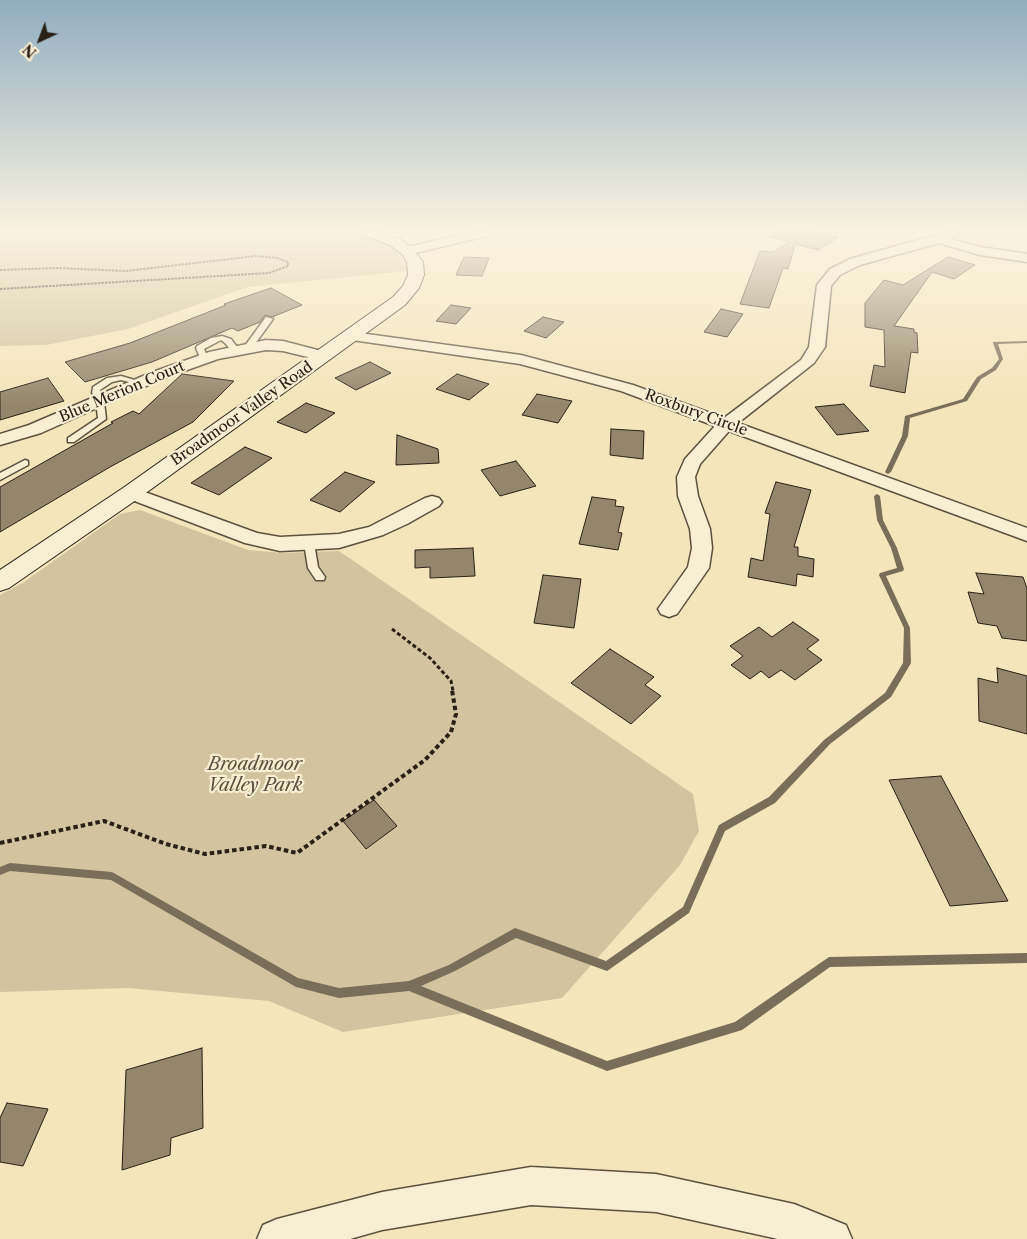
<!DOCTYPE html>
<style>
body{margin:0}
#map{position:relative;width:1027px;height:1239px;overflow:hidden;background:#f4e5ba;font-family:"Libre Caslon Text",serif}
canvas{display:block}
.north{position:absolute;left:15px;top:15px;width:50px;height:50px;-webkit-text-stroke:4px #f8eed2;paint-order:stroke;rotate:223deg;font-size:14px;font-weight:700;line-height:20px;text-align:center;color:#292016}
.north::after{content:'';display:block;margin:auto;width:18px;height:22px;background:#292016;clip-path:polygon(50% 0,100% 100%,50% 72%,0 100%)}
</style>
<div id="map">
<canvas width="1027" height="1239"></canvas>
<div class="north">N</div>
</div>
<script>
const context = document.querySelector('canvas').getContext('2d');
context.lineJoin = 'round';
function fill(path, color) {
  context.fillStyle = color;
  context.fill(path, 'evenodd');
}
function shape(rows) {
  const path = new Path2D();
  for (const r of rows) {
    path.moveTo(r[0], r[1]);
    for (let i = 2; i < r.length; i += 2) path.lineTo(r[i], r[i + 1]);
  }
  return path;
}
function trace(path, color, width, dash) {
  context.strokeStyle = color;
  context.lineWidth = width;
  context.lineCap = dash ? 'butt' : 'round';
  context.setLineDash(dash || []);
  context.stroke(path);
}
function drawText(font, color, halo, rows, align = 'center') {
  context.font = font + ' "Libre Caslon Text",serif';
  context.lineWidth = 4.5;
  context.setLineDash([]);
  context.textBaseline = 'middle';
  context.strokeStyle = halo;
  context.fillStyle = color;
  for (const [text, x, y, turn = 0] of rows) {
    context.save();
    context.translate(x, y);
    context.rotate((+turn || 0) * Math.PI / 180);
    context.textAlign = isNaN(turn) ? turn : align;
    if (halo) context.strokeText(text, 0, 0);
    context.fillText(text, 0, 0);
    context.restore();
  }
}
const green = shape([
 [0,232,355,232,385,243,396,251,408,271,248,287,128,329,46,345,0,346],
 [140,510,248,550,282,553,339,551,693,794,699,831,680,865,562,998,343,1032,269,1001,128,988,0,992,0,595,24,582,120,514]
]);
const stream = shape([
 [1027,341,1027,343,998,344,1003,359,996,370,981,379,967,401,910,418,908,436,891,472,888,474,886,473,885,472,902,436,905,416,963,399,977,377,992,368,999,359,993,343,993,342,1027,341],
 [877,494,880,496,883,520,897,548,904,569,903,571,886,576,910,628,911,663,891,697,830,744,775,803,725,831,689,913,610,969,607,971,516,938,455,971,421,986,607,1061,735,1022,829,957,1027,953,1027,963,830,967,742,1030,607,1071,409,991,339,998,296,987,111,880,10,871,0,875,0,867,10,863,112,872,298,978,339,988,409,981,449,965,515,928,606,961,683,907,719,825,769,797,824,740,885,693,903,663,904,628,879,575,880,573,897,568,891,548,877,520,874,496,877,494]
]);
const building = shape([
 [771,232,818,232,839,237,818,250,795,244,788,269,783,268,769,308,740,304,760,251,773,252,790,242,770,237,771,232],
 [464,257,489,258,482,276,456,275,464,257],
 [948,257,975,265,954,279,932,272,894,326,914,329,914,332,917,333,918,353,911,352,905,393,870,386,874,365,885,367,884,330,865,327,865,303,884,280,903,285,948,257],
 [271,288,302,305,272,317,265,315,260,322,238,331,232,328,152,362,85,382,65,362,130,343,226,305,224,304,271,288],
 [451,305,471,308,456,324,436,321,451,305],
 [721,309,743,314,727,337,704,332,721,309],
 [543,317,564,322,546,338,524,331,543,317],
 [370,362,391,373,356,390,335,378,370,362],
 [182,374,234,381,193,422,110,467,0,532,0,487,113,423,111,422,133,411,139,414,182,374],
 [457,374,489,384,469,400,436,389,457,374],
 [48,378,64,401,0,420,0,392,48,378],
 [537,394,572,401,558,423,522,415,537,394],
 [306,403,335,413,306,433,277,422,306,403],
 [844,404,869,431,837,435,815,407,844,404],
 [611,429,644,431,643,459,610,455,611,429],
 [397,435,438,449,439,463,396,465,397,435],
 [245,447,272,458,219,495,191,483,245,447],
 [516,461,536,486,500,496,481,470,516,461],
 [345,472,375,482,340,512,310,500,345,472],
 [776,482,811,490,794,547,798,547,798,556,814,559,813,577,797,574,796,586,748,577,751,558,763,561,770,514,765,513,776,482],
 [592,497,616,500,615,506,624,507,618,532,622,533,618,550,579,544,592,497],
 [473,548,475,576,430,578,430,567,415,568,415,550,473,548],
 [976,573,1023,577,1027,588,1027,641,1002,638,997,626,978,623,968,592,984,594,976,573],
 [543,575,581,579,574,628,534,623,543,575],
 [793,622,819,640,807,649,822,660,795,680,781,670,769,678,761,671,750,679,731,665,743,656,730,646,759,627,772,637,793,622],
 [610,649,654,677,645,685,661,696,631,724,571,683,610,649],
 [997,668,1027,676,1027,734,979,721,978,678,998,683,997,668],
 [941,776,1008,901,950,906,889,780,941,776],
 [374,800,397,826,366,849,343,821,374,800],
 [202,1048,203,1128,171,1138,170,1155,122,1170,126,1070,202,1048],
 [7,1103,48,1109,23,1166,0,1162,0,1118,7,1103]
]);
const pathFar2 = shape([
 [343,232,352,235],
 [0,270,58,268,126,271,256,256,277,258,288,262,288,266,269,273,0,289]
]);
const pathFar1 = shape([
 [392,629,430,658,451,681,453,691]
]);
const path = shape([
 [0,843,104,821,166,844,205,854,266,846,297,853,425,760,451,732,456,714,452,690]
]);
const lane = shape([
 [266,317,273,319,249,352,243,352,242,350,266,317],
 [222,336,231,339,240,351,239,353,233,353,225,343,221,340,204,349,208,358,201,360,196,348,197,346,211,338,222,336],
 [121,376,145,383,141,385,121,380,112,382,100,390,100,392,110,400,104,402,106,419,74,442,68,442,68,438,98,418,96,402,100,400,92,393,93,387,107,378,121,376],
 [25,460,28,461,28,465,0,480,0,473,25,460],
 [309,540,314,543,318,567,325,577,324,580,316,580,308,568,304,543,309,540]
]);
const street = shape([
 [473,232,493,232,491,235,407,255,401,251,403,248,473,232],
 [946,232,962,232,951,239,981,247,1027,254,1027,262,980,255,939,243,860,265,840,275,831,286,825,347,814,363,738,423,1027,528,1027,541,729,431,700,464,695,477,698,496,710,529,712,548,709,568,677,614,669,617,661,614,658,609,688,567,692,548,690,529,678,496,677,477,685,459,715,426,621,391,520,364,352,340,345,336,352,332,521,355,633,385,724,418,801,360,809,347,817,285,830,269,850,259,946,232],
 [266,340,283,341,329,353,332,356,324,361,283,351,266,350,218,359,162,379,41,433,0,445,0,434,29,425,150,373,209,352,266,340],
 [131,487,257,533,280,537,339,534,369,527,425,498,432,496,439,498,442,502,439,506,407,524,383,535,339,548,280,551,245,543,124,497,121,493,124,489,131,487],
 [531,1167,656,1174,794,1204,846,1225,852,1239,778,1239,656,1212,531,1205,382,1230,350,1239,257,1239,263,1225,277,1219,382,1192,531,1167]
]);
const secondary = shape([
 [362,232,382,232,400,239,412,248,423,262,424,275,419,288,405,305,139,498,9,588,0,591,0,570,123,488,393,297,403,286,408,275,407,262,402,254,390,245,364,235,362,232]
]);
const farStreetnames = [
 ["Blue Merion Court",122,392,-23],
 ["Roxbury Circle",696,413,20],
 ["Broadmoor Valley Road",242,414,-35]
];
const parkNames = [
 ["Broadmoor",255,765],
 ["Valley Park",255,786]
];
fill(green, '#d1c49e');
fill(stream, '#796e57');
fill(building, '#93866b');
trace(building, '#292016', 1);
trace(lane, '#5c513f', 3);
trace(street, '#5c513f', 3);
trace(secondary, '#292016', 2);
trace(pathFar2, '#292016', 2, [2.5, 1]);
trace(pathFar1, '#292016', 3, [4, 2.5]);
trace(path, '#292016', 4, [4.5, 3]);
fill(lane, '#f8eed2');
fill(street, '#f8eed2');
fill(secondary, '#f8eed2');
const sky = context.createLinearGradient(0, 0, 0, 405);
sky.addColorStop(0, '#91adbf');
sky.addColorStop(0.57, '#faf3e0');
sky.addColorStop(1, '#faf3e000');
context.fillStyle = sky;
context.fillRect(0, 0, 1027, 405);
drawText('15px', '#292016', '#f8eed2', farStreetnames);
drawText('italic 18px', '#5b513f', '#f8eed2', parkNames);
</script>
